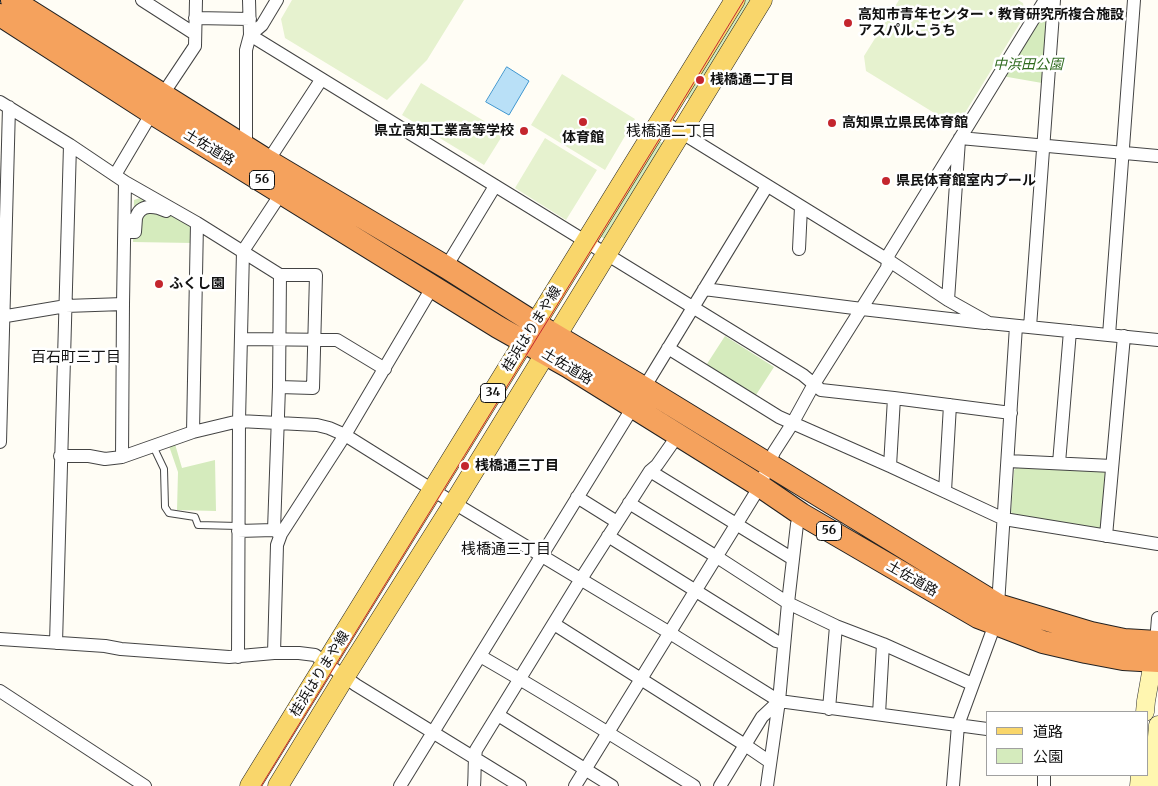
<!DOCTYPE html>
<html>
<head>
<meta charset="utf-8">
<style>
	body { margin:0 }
	#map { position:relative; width:1158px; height:786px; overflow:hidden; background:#fffdf5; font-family:Merriweather,"Noto Sans JP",serif }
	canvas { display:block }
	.legend { position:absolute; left:986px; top:711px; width:162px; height:65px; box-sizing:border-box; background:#fff; border:1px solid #a0a0a0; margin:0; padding:6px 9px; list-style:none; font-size:15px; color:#111 }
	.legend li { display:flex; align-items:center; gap:10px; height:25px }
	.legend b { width:25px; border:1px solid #a0a0a0 }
</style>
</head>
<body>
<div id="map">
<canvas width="1158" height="786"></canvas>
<ul class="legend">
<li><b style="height:6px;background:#f9d66b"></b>道路</li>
<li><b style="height:14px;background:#d5ebbd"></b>公園</li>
</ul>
</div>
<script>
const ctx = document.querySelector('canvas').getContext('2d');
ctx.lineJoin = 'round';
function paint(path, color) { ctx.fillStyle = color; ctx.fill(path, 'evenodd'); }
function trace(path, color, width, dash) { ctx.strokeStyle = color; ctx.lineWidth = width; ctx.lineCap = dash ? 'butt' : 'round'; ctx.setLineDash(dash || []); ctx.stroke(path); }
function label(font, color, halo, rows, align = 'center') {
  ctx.font = font + ' Merriweather,"Noto Sans JP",serif'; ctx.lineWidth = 5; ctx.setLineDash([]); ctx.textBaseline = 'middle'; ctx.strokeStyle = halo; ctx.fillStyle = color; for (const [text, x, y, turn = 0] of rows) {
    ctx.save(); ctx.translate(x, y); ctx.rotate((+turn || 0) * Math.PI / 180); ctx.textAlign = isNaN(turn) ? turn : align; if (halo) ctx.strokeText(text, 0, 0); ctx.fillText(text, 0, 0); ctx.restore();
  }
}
paint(new Path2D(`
	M741,0H752L690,100L683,95Z
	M1047,6L1042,83L1002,76Z
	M656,139L664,144L605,239L597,235Z
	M140,198L189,224L193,230V243L133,242L134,200Z
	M725,336L774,367L754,398L705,367Z
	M175,444L182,468L215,460L216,511L177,510L178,472L169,446Z
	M1018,467L1104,471L1107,476L1102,528L1098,531L1014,516L1011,512L1014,470Z`), '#d5ebbd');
paint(new Path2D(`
	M292,0H464L427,60L387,100L285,38L281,19Z
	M899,0H1018L1023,3L1025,15L960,121L949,122L866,71L864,56Z
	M562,74L635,119L605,170L531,125Z
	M421,83L504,133L484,165L402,115Z
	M545,138L597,170L566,220L515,188Z`), '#e6f2cf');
const water = new Path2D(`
	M507,67L529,81L509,115L486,102Z`);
paint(water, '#b9e0f7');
trace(water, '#3f96cf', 1);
const lane = new Path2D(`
	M153,446L164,469L165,507L169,513L195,517L198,525L238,526`);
const street = new Path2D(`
	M142,0L195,34
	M195,18L250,19
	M250,35L803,375L821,390L894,398L1011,413
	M250,35L262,25L277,0
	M0,102L70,145L125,182L197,223L280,275H316L313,388L279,387
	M661,120L888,260L948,300L989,323L1158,340
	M960,138L1158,156
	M246,147V50L250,35L249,0
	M268,161L321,80
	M115,175L163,94L195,46L196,0
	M131,221L136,218C140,203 156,206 166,211
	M131,232H135L136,218
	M799,249L801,207
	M446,267L495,186
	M704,289L862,309L985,323
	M948,300L959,140
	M0,317L66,306L123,304
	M1030,327L1054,0
	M1109,335L1134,0
	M241,339L337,340L385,369
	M668,348L779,417L890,466L1004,519L1158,544
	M644,388L767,186
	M193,432L197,223
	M0,442L9,107
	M60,456H89L105,459L122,457L193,432L239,421L317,425L329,428L345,435L444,497L670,633L779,701L987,729
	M122,457L123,304L125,182
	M1008,461L1112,466
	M1059,463L1070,331
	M890,466L894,398
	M650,471L793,559
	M945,491L950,405
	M577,497L617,522
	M629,503L717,557L788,603L836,626L883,644L972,684
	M274,530L279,387L280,275
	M238,531L274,530L280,534
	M608,536L776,641L784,643
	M1106,536L1124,336
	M554,624L745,745L770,762
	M0,639L105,646L121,649L229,657L274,653H299L315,655L356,685L520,786
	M1156,642L1158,618
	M56,643C60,477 66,311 70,145
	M274,653L277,545L281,534L345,435L433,286
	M480,656C552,697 623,742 694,786
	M238,657L239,421L243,251L282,192
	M0,691L145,786
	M829,709L836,626
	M879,714L883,644
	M498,715L612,786
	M400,786L633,407
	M474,786C475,774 474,762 476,750L581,579L650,471L657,465L678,435
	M575,786L752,499L760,486L774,452L792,424L814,384L887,268L889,254L1045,0
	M720,786L762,717L779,701
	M767,786L779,701L788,603L797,524L801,514
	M953,786L958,725L995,624L998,605L1016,326
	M1044,786V775`);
const secondary = new Path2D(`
	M1145,712L1146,701L1155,650
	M1139,786L1140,775
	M1153,786L1158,725`);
const primary = new Path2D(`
	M250,786L735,0
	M278,786L345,676L454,503L762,0`);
const highway = new Path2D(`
	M12,0L268,161L446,267L536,324L644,388L998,605L1091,633L1124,640L1158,642
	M0,15L152,113L498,327L569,367L760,486L801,514L978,617L1043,642L1086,652L1123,659L1158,661`);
trace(lane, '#444', 8);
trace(street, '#444', 14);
trace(secondary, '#333', 19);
trace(primary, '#222', 21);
trace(highway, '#222', 24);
trace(lane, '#fff', 6);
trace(street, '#fff', 12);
trace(secondary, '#fff6b0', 18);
trace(primary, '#f9d66b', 20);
trace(highway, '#f5a25d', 22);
trace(new Path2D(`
	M261,786L668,125L744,0`), '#c4262e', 1);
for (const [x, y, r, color] of [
	[848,23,5,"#c4262e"],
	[700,80,5,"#c4262e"],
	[583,122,5,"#c4262e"],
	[832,123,5,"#c4262e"],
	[524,131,5,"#c4262e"],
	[886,181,5,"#c4262e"],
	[159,284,5,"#c4262e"],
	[465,466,5,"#c4262e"]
]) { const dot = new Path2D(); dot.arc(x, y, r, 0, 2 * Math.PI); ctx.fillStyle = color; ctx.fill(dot); trace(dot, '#fff', 2); }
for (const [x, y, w] of [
	[262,180,25],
	[493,393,25],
	[829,531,25]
]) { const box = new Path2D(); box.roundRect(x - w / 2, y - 9.5, w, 19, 4); ctx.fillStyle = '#fff'; ctx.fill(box); trace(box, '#111', 1); }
label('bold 12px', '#111', null, [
	["56",262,180],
	["34",493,393],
	["56",829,531]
]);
label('bold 14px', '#111', '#fff', [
	["高知市青年センター・教育研究所複合施設",858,15],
	["アスパルこうち",858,31],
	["桟橋通二丁目",710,80],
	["高知県立県民体育館",842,123],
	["県立高知工業高等学校",514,131,"right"],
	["体育館",583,138,"center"],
	["県民体育館室内プール",896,181],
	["ふくし園",169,284],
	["桟橋通三丁目",475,466]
], 'left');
label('italic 14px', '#2f6b1f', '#fff', [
	["中浜田公園",1028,65]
]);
label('14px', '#111', '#fff', [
	["土佐道路",209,148,31],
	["桂浜はりまや線",532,329,-58],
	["土佐道路",567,367,31],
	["土佐道路",912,579,30],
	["桂浜はりまや線",320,674,-58]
]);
label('15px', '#111', '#fff', [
	["桟橋通二丁目",671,132],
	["百石町三丁目",76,358],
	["桟橋通三丁目",506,550]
]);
</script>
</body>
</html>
